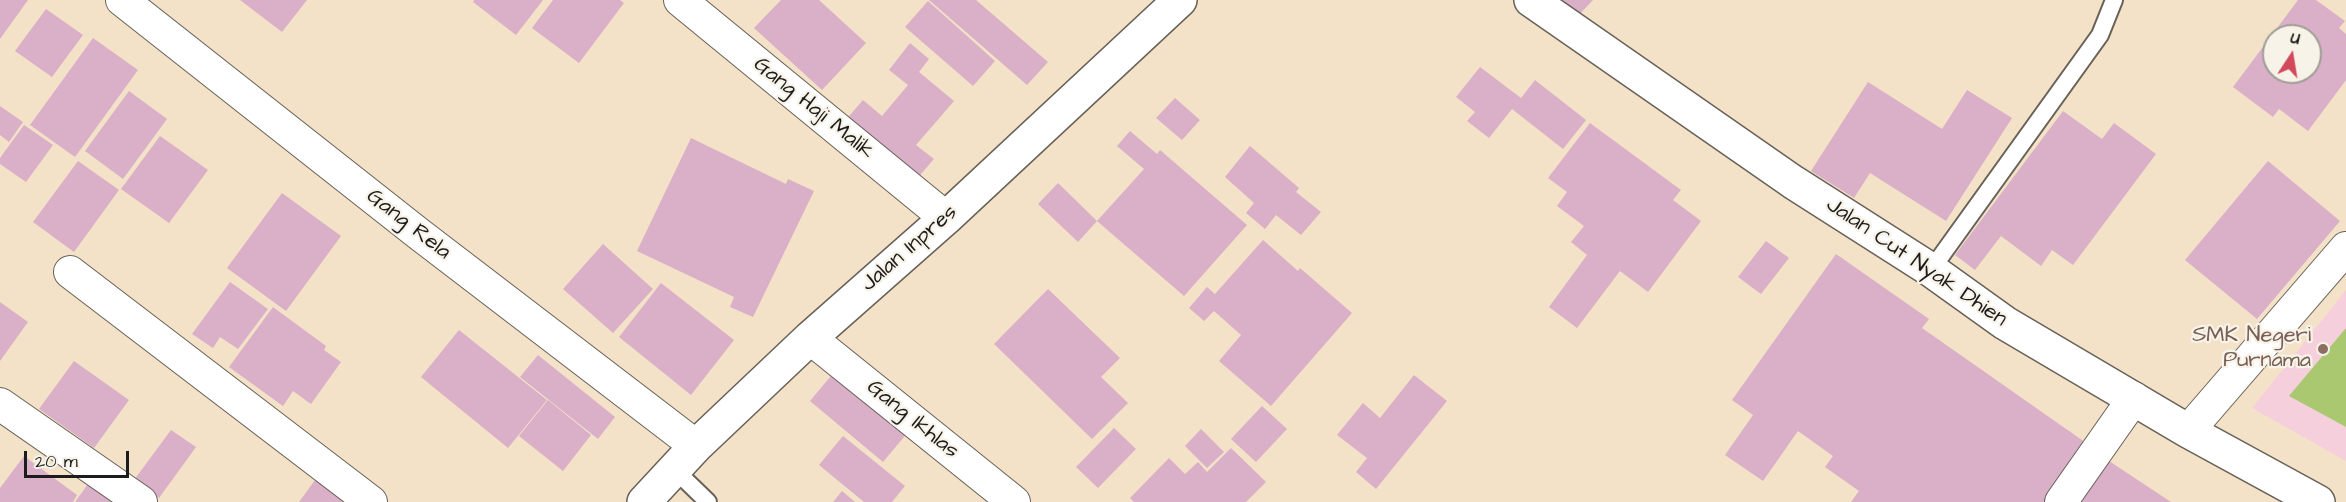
<!DOCTYPE html>
<html>
<head>
<meta charset="utf-8">
<style>
	body { margin:0 }
	#map { position:relative; width:2346px; height:502px; overflow:hidden; background:#f3e2c7; font-family:"Architects Daughter",sans-serif }
	canvas { display:block }
	.north { position:absolute; left:2262px; top:24px; width:60px; height:60px; box-sizing:border-box; background:#f7f3e8; border:2px solid #9f9d96; border-radius:50%; rotate:12deg; font-size:16px; font-weight:700; line-height:24px; text-align:center; color:#1c1c1c }
	.north::after { content:''; display:block; margin:auto; width:21px; height:27px; background:#d1495b; clip-path:polygon(50% 0,100% 100%,50% 72%,0 100%) }
	.scale { position:absolute; left:24px; top:451px; width:105px; height:27px; box-sizing:border-box; border:3px solid #1c1c1c; border-top:0; padding-left:8px; font-size:18px; line-height:21px; white-space:nowrap; color:#1c1c1c; -webkit-text-stroke:4px #f7f3e8; paint-order:stroke }
</style>
</head>
<body>
<div id="map">
<canvas width="2346" height="502"></canvas>
<div class="north">U</div>
<div class="scale">20 m</div>
</div>
<script>
const ctx = document.querySelector('canvas').getContext('2d');
ctx.lineJoin = 'round';
function paint(path, color) { ctx.fillStyle = color; ctx.fill(path, 'evenodd'); }
function trace(path, color, width, dash) { ctx.strokeStyle = color; ctx.lineWidth = width; ctx.lineCap = dash ? 'butt' : 'round'; ctx.setLineDash(dash || []); ctx.stroke(path); }
function label(font, color, halo, rows, align = 'center') {
  ctx.font = font + ' "Architects Daughter",sans-serif'; ctx.lineWidth = 4.5; ctx.setLineDash([]); ctx.textBaseline = 'middle'; ctx.strokeStyle = halo; ctx.fillStyle = color; for (const [text, x, y, turn = 0] of rows) {
    ctx.save(); ctx.translate(x, y); ctx.rotate((+turn || 0) * Math.PI / 180); ctx.textAlign = isNaN(turn) ? turn : align; if (halo) ctx.strokeText(text, 0, 0); ctx.fillText(text, 0, 0); ctx.restore();
  }
}
paint(new Path2D(`
	M2346,290V461L2252,408Z`), '#f5cfdb');
paint(new Path2D(`
	M2346,328V427L2289,396Z`), '#aac86f');
paint(new Path2D(`
	M0,0H28L0,39Z
	M240,0H307L282,32Z
	M474,0H543L516,35L473,2Z
	M553,0H620L624,3L579,63L532,28Z
	M781,0H819L866,43L822,90L754,28Z
	M929,0H976L1048,62L1027,85Z
	M1564,0H1593L1577,17L1562,2Z
	M2298,0H2316L2345,21L2339,28L2346,34V80L2308,131L2279,109L2273,117L2233,87ZM2274,36H2310V72H2274Z
	M928,1L995,61L973,86L905,27Z
	M46,9L83,35L52,77L15,51Z
	M93,38L138,70L75,157L30,125Z
	M910,43L929,59L919,72L954,101L916,145L934,159L915,181L844,122L863,100L882,116L908,85L889,70Z
	M1480,67L1521,98L1535,80L1586,120L1563,149L1512,109L1489,138L1467,121L1475,112L1456,97Z
	M1868,82L1942,129L1967,90L2012,118L1946,221L1870,173L1854,198L1811,171Z
	M129,91L167,119L123,179L85,151Z
	M1175,98L1200,120L1182,140L1156,118Z
	M0,106L23,122L9,142L0,135Z
	M2063,111L2102,139L2114,123L2156,154L2073,265L2052,250L2041,266L2001,236L1975,270L1955,255Z
	M1590,123L1681,190L1673,200L1701,221L1648,292L1620,271L1577,328L1549,307L1587,255L1571,242L1584,226L1557,206L1567,192L1548,178Z
	M24,125L53,145L26,182L0,164V158Z
	M1130,131L1157,154L1160,150L1247,225L1184,296L1097,221L1144,169L1117,146Z
	M160,136L208,170L169,223L121,189Z
	M691,138L786,184L788,179L814,191L753,317L730,307L734,297L637,251Z
	M1250,146L1299,188L1296,192L1321,212L1301,235L1276,215L1265,229L1246,213L1254,203L1225,177Z
	M78,161L119,190L74,252L33,222Z
	M2268,161L2340,221L2257,319L2185,260Z
	M1058,183L1097,221L1078,242L1038,204Z
	M282,193L341,236L286,311L227,268Z
	M1263,240L1298,271L1300,268L1352,313L1271,406L1219,361L1241,335L1214,311L1204,321L1189,308L1207,287L1215,294Z
	M1766,241L1789,258L1761,294L1738,277Z
	M603,244L653,289L613,333L563,289Z
	M1836,254L1929,319L1922,328L2089,445L2049,502H1851L1859,491L1825,467L1833,456L1798,431L1763,481L1725,455L1753,415L1732,400Z
	M230,282L268,309L238,349L220,337L213,348L192,334Z
	M661,283L734,340L691,395L619,337Z
	M1048,289L1120,358L1101,377L1128,403L1092,439L994,344Z
	M0,302L28,322L0,361Z
	M273,307L326,346L324,350L341,362L311,404L293,391L283,406L229,367Z
	M459,330L547,400L508,448L421,377Z
	M538,355L615,417L598,439L520,377Z
	M74,361L129,400L94,448L39,409Z
	M840,365L914,425L883,462L810,401Z
	M1414,375L1447,401L1376,489L1356,472L1367,458L1337,435L1363,403L1380,418Z
	M548,400L591,435L563,471L519,436Z
	M1262,406L1287,429L1256,462L1231,439Z
	M1114,428L1136,449L1098,488L1076,467Z
	M1201,429L1224,452L1207,468L1185,446Z
	M171,430L196,447L159,498L134,480Z
	M843,436L905,486L892,502H864L819,465Z
	M1231,448L1266,482L1246,502H1134L1130,498L1169,458L1185,474L1198,462L1207,472Z
	M24,456L77,495L73,502H0V488Z
	M2103,457L2171,502H2073Z
	M318,476L354,502H299Z
	M88,484L112,502H75Z
	M842,491L855,502H833Z`), '#daafc8');
const lane = new Path2D(`
	M1931,270L2100,35L2114,0
	M674,469L708,502`);
const street = new Path2D(`
	M122,0L419,234L696,446
	M680,0L946,218
	M70,272L371,502
	M810,338L1014,502
	M0,404L141,502
	M2188,431L2346,248
	M2061,502L2134,398`);
const secondary = new Path2D(`
	M644,502L696,446L810,338L946,218L1180,0`);
const primary = new Path2D(`
	M1531,0L1793,182L1931,270L2005,323L2188,431L2318,502`);
trace(lane, '#676158', 20);
trace(street, '#676158', 34);
trace(secondary, '#676158', 36);
trace(primary, '#676158', 36);
trace(lane, '#fff', 16);
trace(street, '#fff', 32);
trace(secondary, '#fff', 33);
trace(primary, '#fff', 33);
for (const [x, y, r, color] of [
	[2323,349,6,"#8d6e63"]
]) { const dot = new Path2D(); dot.arc(x, y, r, 0, 2 * Math.PI); ctx.fillStyle = color; ctx.fill(dot); trace(dot, '#f7f3e8', 2); }
label('22px', '#1c1c1c', '#f7f3e8', [
	["Gang Haji Malik",813,109,39],
	["Gang Rela",408,225,38],
	["Jalan Inpres",910,249,-41],
	["Jalan Cut Nyak Dhien",1916,263,34],
	["Gang Ikhlas",912,420,39]
]);
label('22px', '#785e54', '#f7f3e8', [
	["SMK Negeri",2311,336],
	["Purnama",2311,361]
], 'right');
</script>
</body>
</html>
